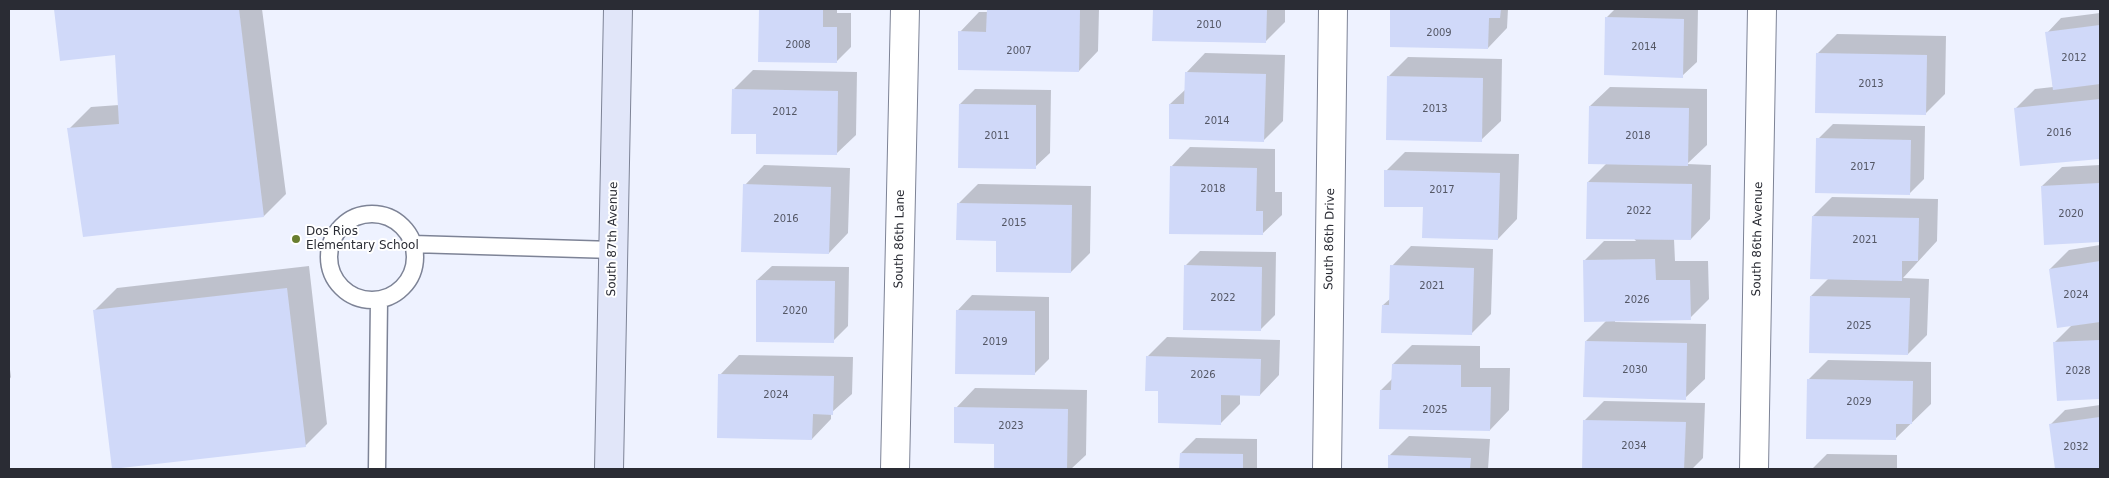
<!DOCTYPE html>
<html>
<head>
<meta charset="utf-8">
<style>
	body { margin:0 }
	#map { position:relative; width:2109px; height:478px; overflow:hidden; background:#eef2ff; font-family:"DejaVu Sans",sans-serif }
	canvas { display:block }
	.frame { position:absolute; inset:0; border:10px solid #2a2c34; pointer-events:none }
</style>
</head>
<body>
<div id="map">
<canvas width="2109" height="478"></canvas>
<div class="frame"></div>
</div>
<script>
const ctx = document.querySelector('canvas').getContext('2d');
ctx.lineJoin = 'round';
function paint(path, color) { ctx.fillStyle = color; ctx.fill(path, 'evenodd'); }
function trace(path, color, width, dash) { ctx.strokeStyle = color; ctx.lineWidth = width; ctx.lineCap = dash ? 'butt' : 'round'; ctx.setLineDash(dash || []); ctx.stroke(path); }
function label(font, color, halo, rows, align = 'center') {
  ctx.font = font + ' "DejaVu Sans",sans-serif'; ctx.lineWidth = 4; ctx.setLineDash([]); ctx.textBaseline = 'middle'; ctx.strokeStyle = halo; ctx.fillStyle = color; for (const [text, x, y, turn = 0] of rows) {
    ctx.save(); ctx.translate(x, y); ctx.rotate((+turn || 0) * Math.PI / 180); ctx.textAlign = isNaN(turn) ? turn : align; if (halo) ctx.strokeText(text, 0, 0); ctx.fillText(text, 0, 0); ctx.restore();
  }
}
paint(new Path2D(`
	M55,9H262L286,194L264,216L69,129L91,107L119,105L116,53L61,60Z
	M760,9H837V13H851V47L836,62L759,61Z
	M988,9H1099L1098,51L1079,71L960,32L979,12H988Z
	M1154,9H1285V22L1265,42L1153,40Z
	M1392,9H1508L1507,28L1488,48L1391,46Z
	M1615,9H1698L1697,62L1682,76L1606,18Z
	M2100,13V157L2021,165L2016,108L2035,89L2053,87L2047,33L2061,18Z
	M1837,34L1946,36L1945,94L1926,113L1817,54Z
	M1205,53L1285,55L1283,121L1264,140L1170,104L1186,89V73Z
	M1408,57L1502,59L1501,121L1481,140L1388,77Z
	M753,70L857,72L856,135L836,154L757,133L734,89Z
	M1610,87L1707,89V145L1687,164L1711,165L1710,219L1691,239H1674L1675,261H1708L1709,299L1690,318L1615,320V322L1706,324L1705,379L1685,398L1586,341L1607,320L1584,261L1604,241H1636L1588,182L1607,163L1590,106Z
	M975,89L1051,90L1050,153L1035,167L960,104Z
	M1833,124L1925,126L1924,179L1909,194L1818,139Z
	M1190,147L1275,149V192H1282V215L1262,234L1171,167Z
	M1405,152L1519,154L1517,219L1498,239L1424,206L1386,171Z
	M764,165L850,168L848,233L829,253L745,185Z
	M2100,165V241L2046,244L2042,186L2062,167Z
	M978,184L1091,186L1090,253L1071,272L998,240L958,204Z
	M1832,197L1938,199L1937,241L1903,278L1929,279L1927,335L1908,354L1811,296L1829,278L1813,216Z
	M2100,245V398L2058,400L2055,342L2072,325L2050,269L2069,250Z
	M1411,246L1493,249L1491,314L1471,334L1383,305L1391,298L1392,266Z
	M1200,251L1276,252L1275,315L1260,330L1185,266Z
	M309,266L327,424L305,446L95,310L117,288Z
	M772,266L849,267L848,326L833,341L757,280Z
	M972,295L1049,297V359L1034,374L958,310Z
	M1167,337L1280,340L1279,375L1260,395L1240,394V404L1220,424L1159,390L1147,357Z
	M1412,345L1480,346V368H1510L1509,410L1490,430L1381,390L1393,378V364Z
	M739,355L853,357L852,394L831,413V419L812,439L720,375Z
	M1828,360L1931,362V404L1895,439L1808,380Z
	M9,362L11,377L9,380Z
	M975,388L1087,390L1086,455L1071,469H995V443L956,408Z
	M1604,401L1705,403L1703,458L1692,469H1583L1584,421Z
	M2100,405V469H2057L2050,425L2065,410Z
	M1409,436L1490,439L1488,469H1389L1390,455Z
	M1196,438L1257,439V469H1181V453Z
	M1827,454L1897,455V469H1812Z`), '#0003');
paint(new Path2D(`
	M54,9H239L264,217L83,237L67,128L119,124L115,55L60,61Z
	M759,9H823V27H837V63L758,62Z
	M987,9H1080L1079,72L958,70V31L986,32Z
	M1153,9H1267L1266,43L1152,41Z
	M1390,9H1501L1500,18H1489L1488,49L1390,47Z
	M1605,17L1684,19L1683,78L1604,75Z
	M2100,25V84L2053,90L2045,32Z
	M1816,53L1927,55L1926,115L1815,113Z
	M1185,72L1266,74L1264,142L1169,139V104H1184Z
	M1387,76L1483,78L1482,142L1386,140Z
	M732,89L838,91L837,155L756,154V134H731Z
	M2100,99V159L2020,166L2014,108Z
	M959,104L1036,105V169L958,168Z
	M1589,106L1689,108L1688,166L1588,164Z
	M1816,138L1911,140L1910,195L1815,193Z
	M1170,166L1257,168L1256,211H1263V235L1169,234Z
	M1384,170L1500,173L1498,240L1422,238L1423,207H1384Z
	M1587,182L1692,184L1691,240L1586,239Z
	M2100,183V242L2044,245L2041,186Z
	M743,184L831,187L829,254L741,252Z
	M957,203L1072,205L1071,273L996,272V241L956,240Z
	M1812,216L1919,218L1918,261H1902V281L1810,279Z
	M1655,259L1656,280H1690L1691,320L1584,322L1583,260Z
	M2100,261V322L2057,328L2049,269Z
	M1184,265L1262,267L1261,331L1183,330Z
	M1390,265L1474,268L1472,335L1381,333L1382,305H1389Z
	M756,280L835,281L834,343L756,342Z
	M287,288L306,447L112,469L93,310Z
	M1810,296L1910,298L1908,355L1809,353Z
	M956,310L1035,311V375L955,374Z
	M2100,340V399L2057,401L2053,342Z
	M1585,341L1687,343L1686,400L1583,397Z
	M1146,356L1261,359L1260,396L1221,395V425L1158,423V391H1145Z
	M1392,364L1461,365V387H1491L1490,431L1379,429L1380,390H1391Z
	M718,374L834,376L833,415L813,414L812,440L717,438Z
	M1807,379L1913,381L1912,424H1896V440L1806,439Z
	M954,407L1068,409L1067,469H994V444L954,443Z
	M2100,417V469H2055L2049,424Z
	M1583,420L1686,422L1684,469H1582Z
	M1180,453L1243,454V469H1179Z
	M1388,455L1471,458L1470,469H1388Z`), '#d0d9f9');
const lane = new Path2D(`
	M329 257a43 43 0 1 1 86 0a43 43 0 1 1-86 0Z
	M413,244L613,250
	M377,469L379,300`);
const street = new Path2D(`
	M895,469L905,9
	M1327,469L1333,9
	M1754,469L1762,9`);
const secondary = new Path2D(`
	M609,469L618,9`);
trace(lane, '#7d8396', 19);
trace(street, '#7d8396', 30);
trace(secondary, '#7d8396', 30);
trace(lane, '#fff', 16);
trace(street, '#fff', 28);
trace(secondary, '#e1e6f9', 28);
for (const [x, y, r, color] of [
	[296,239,5,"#697e2f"]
]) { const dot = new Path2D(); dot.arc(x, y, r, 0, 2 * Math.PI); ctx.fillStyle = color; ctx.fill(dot); trace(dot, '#fff', 2); }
label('10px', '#545765', null, [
	["2010",1209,25],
	["2009",1439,33],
	["2008",798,45],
	["2014",1644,47],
	["2007",1019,51],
	["2012",2074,58],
	["2013",1871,84],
	["2013",1435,109],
	["2012",785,112],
	["2014",1217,121],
	["2016",2059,133],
	["2011",997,136],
	["2018",1638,136],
	["2017",1863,167],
	["2018",1213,189],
	["2017",1442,190],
	["2022",1639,211],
	["2020",2071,214],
	["2016",786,219],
	["2015",1014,223],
	["2021",1865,240],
	["2021",1432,286],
	["2024",2076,295],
	["2022",1223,298],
	["2026",1637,300],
	["2020",795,311],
	["2025",1859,326],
	["2019",995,342],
	["2030",1635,370],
	["2028",2078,371],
	["2026",1203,375],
	["2024",776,395],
	["2029",1859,402],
	["2025",1435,410],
	["2023",1011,426],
	["2034",1634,446],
	["2032",2076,447]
]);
label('12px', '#2a2c34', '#fff', [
	["Dos Rios",306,232],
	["Elementary School",306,246]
], 'left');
label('12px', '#2a2c34', '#fff', [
	["South 87th Avenue",613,239,-89],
	["South 86th Lane",900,239,-89],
	["South 86th Drive",1330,239,-89],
	["South 86th Avenue",1758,239,-89]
]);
</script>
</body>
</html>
